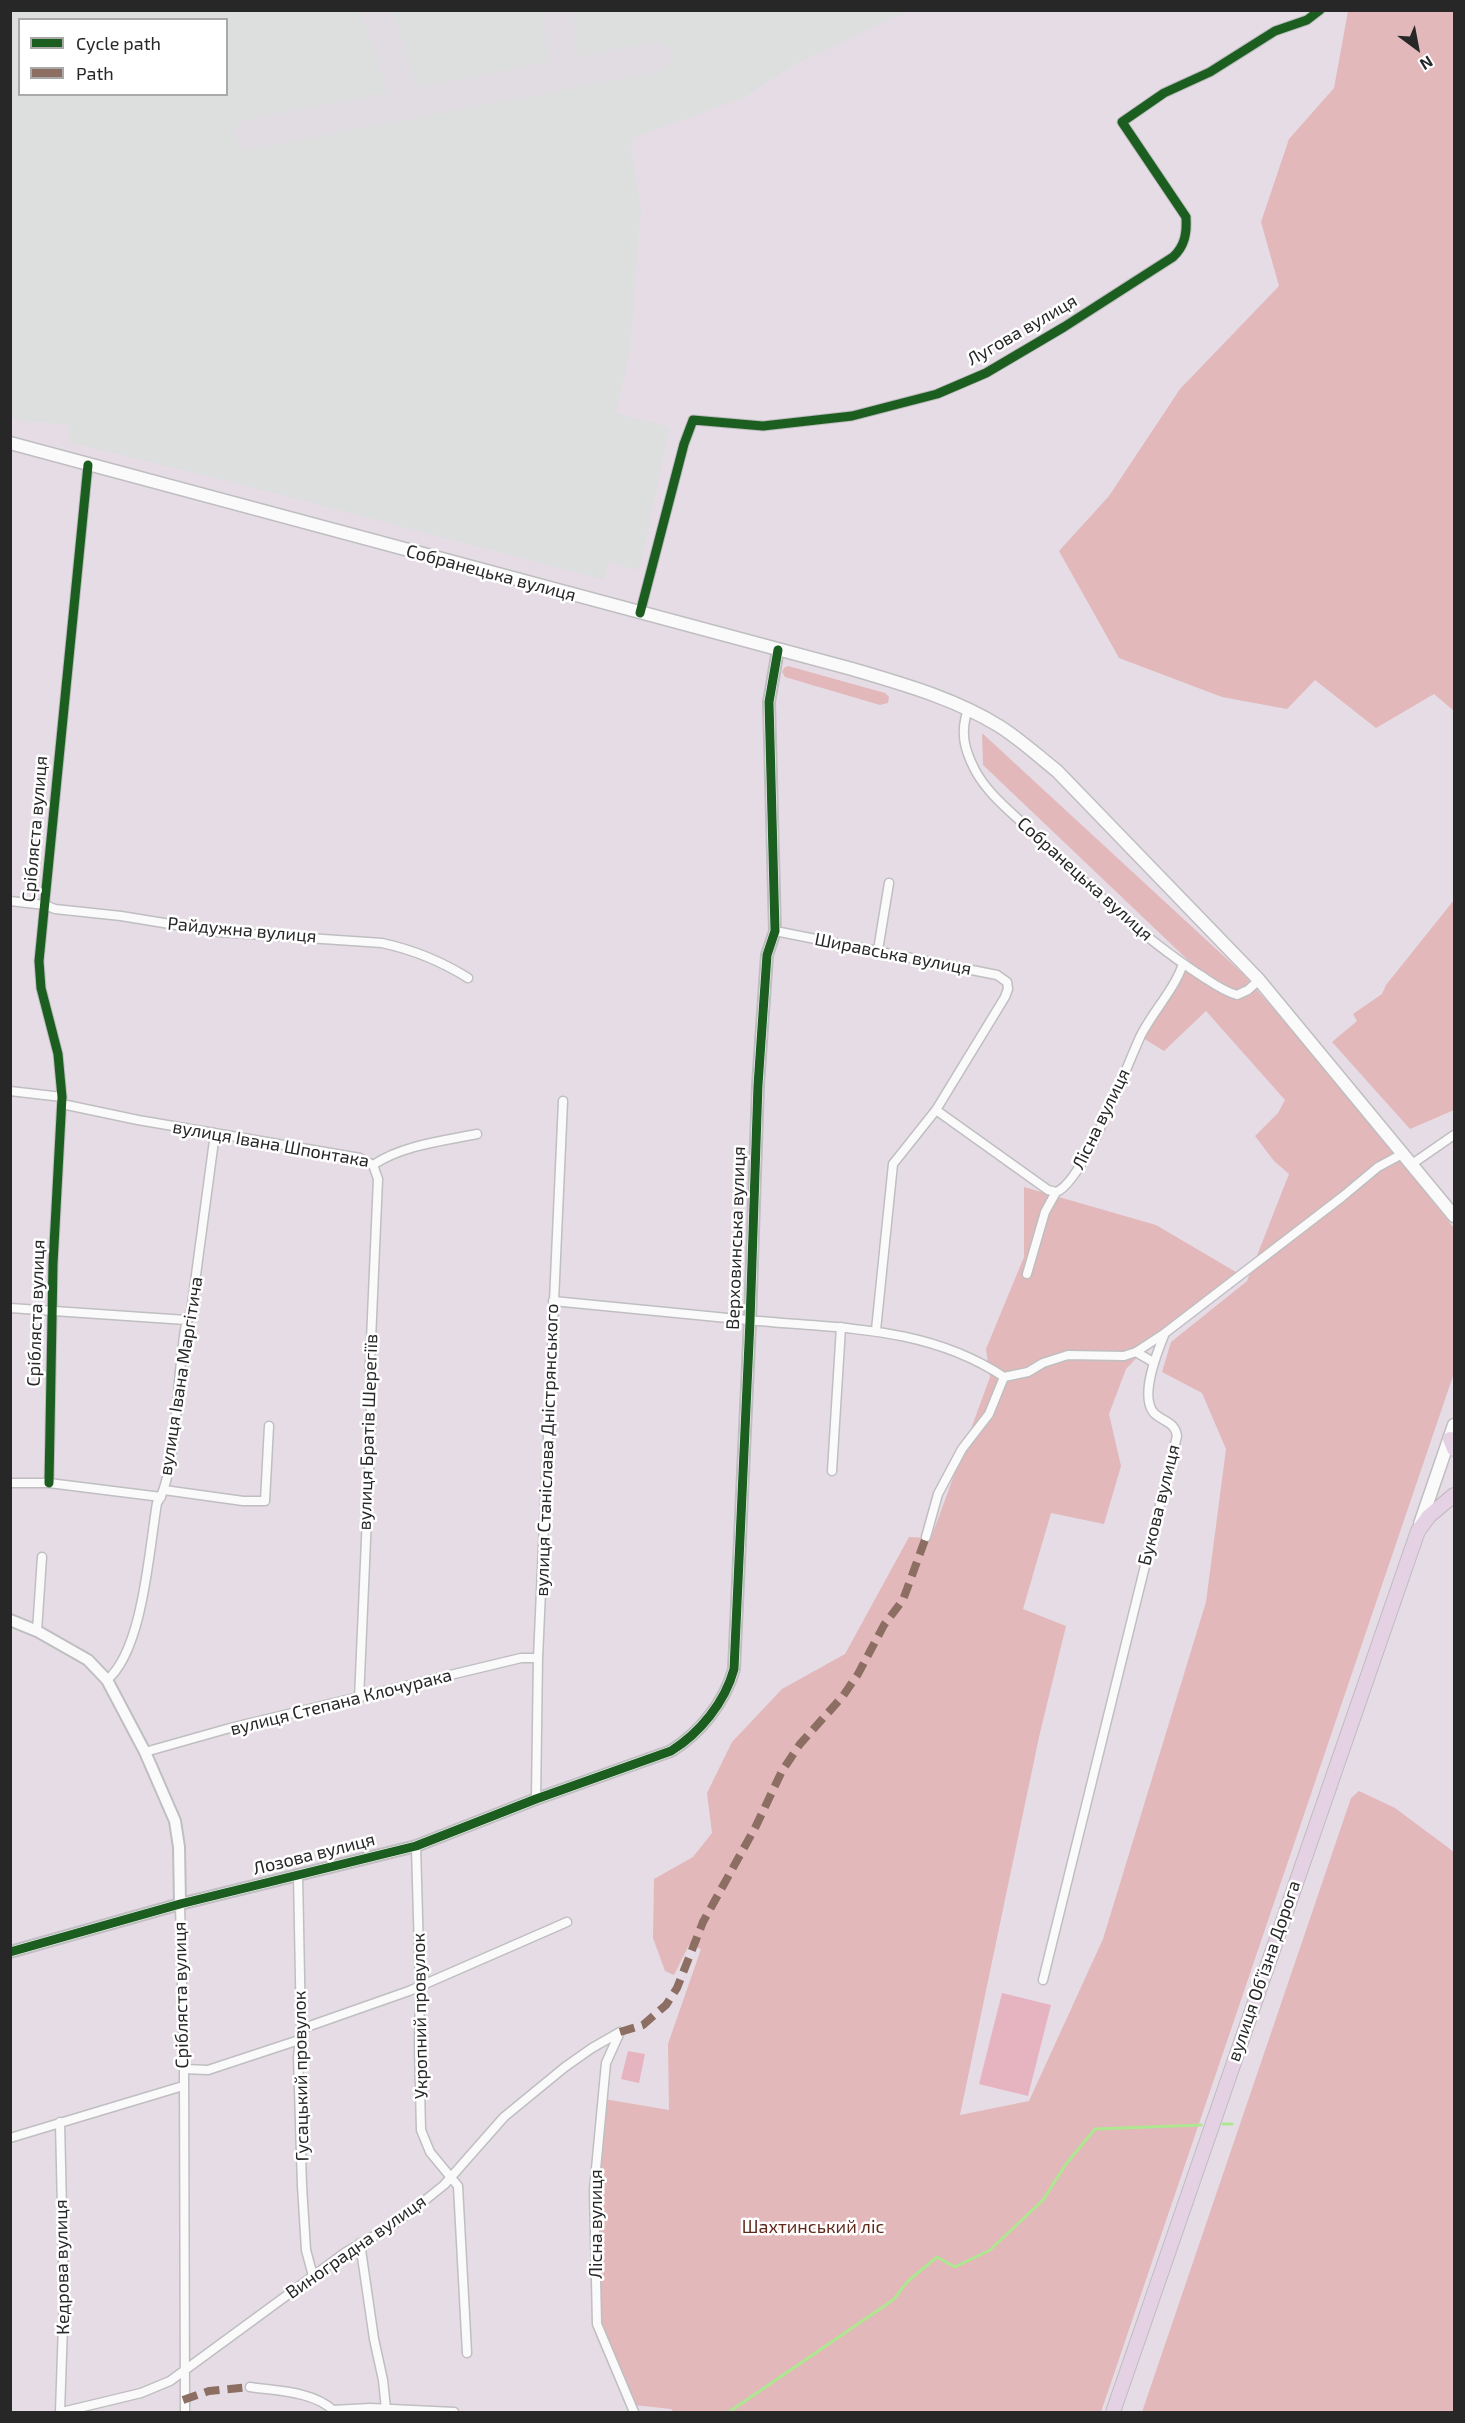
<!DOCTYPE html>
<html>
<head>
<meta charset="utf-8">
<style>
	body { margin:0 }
	#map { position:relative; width:1465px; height:2423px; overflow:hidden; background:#e6dce6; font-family:"Exo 2",sans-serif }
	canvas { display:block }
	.frame { position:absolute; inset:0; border:12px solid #272727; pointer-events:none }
	.legend { position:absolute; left:18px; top:18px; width:210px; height:78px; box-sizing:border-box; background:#fff; border:2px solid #a9a9a9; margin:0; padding:8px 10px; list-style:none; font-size:18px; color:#272727 }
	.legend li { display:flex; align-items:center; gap:12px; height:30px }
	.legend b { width:30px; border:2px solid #a9a9a9 }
	.north { position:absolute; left:1387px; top:18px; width:60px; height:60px; -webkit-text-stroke:4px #fff; paint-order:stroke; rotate:148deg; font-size:16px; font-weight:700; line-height:24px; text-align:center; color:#272727 }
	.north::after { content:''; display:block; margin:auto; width:21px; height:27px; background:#272727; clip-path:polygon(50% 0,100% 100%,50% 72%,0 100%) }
</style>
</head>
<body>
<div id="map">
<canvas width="1465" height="2423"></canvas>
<div class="frame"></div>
<ul class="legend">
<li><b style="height:8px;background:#1b5e20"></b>Cycle path</li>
<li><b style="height:8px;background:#8d6e63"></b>Path</li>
</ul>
<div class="north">N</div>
</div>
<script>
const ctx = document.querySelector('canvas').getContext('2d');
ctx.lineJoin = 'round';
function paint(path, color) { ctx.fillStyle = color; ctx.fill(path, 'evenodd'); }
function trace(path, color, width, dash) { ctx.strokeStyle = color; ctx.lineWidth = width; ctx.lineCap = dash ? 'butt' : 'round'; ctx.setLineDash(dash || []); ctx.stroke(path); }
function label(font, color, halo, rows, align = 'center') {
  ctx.font = font + ' "Exo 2",sans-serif'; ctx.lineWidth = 5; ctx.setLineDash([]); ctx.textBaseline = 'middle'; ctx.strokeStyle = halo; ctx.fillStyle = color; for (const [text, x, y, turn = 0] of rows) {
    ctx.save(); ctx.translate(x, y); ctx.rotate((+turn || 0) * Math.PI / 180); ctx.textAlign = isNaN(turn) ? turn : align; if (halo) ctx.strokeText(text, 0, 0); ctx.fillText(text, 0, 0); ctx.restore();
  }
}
paint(new Path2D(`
	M10,11L11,10L907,11L796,64L743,98L633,138L631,148L641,208L630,351L616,413L670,427L639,570L609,562L604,578L601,579L224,480L75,444L68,441L69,426L46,422L29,423L11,418ZM20,20H226V94H20Z`), '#dcdfde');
paint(new Path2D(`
	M1348,11H1454V711L1434,694L1376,728L1315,680L1287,709L1222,697L1119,658L1059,551L1109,496L1180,389L1279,286L1261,222L1289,139L1334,88Z
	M788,666L885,693L889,697L888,703L880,705L785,677L782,672L784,668Z
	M982,733L1241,972L1329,1072L1454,1228V1373L1101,2412H674L671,2409L634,2405L604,2345L594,2287V2177L604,2099L669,2110L668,2044L701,1949L689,1945L674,1975L665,1971L653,1938L654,1879L693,1857L712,1833L707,1793L732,1742L782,1689L845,1654L909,1537L931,1538L990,1377L986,1349L1024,1257V1187L1156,1225L1241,1275L1165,1328L1126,1369L1109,1414L1121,1466L1104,1524L1051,1513L1023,1609L1066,1626L1039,1737L960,2115L1029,2101L1103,1939L1206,1602L1226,1449L1202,1393L1162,1372L1171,1342L1247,1281L1289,1174L1274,1161L1255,1136L1278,1113L1285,1100L1206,1011L1164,1051L1143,1038L1190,962L983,765Z
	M1454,900V1110L1410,1129L1332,1042L1357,1021L1353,1014L1382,994L1386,985Z
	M1359,1791L1395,1808L1454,1852V2412H1142L1351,1798Z`), '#e2b8ba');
paint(new Path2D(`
	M1002,1993L1051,2005L1028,2096L979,2084Z
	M628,2051L645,2054L639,2083L621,2079Z`), '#e6b3c0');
trace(new Path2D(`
	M1223,2124H1232
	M729,2412L893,2300L908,2281L937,2257L955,2267L990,2250L1043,2200L1066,2164L1095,2129L1201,2125`), '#afe691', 3);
trace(new Path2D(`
	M376,10L407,104
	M558,10L564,74
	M250,134L656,57`), '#e1dce2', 30);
const minor = new Path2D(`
	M640,613L684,444L693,420L763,426L852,416L937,394L986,373L1064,327L1173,257C1185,246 1187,233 1186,217L1122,122L1164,93L1210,72L1275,31L1307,20L1320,10
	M968,709C960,732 964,749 975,770C988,795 1014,814 1034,834C1085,883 1138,934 1197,973C1210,981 1222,991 1237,995L1248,990L1259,980
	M10,901L45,905L55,909L121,916L219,932L382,943C414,950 441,961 468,978
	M775,931L997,975L1007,982L1008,989L1005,997L936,1110L893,1164L876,1330
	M878,950L889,883
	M10,1091L62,1097
	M62,1104L138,1120L360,1158L373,1165C403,1145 443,1141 477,1134
	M936,1110L1048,1190L1056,1192
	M1412,1164L1454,1135
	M1027,1274L1045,1212L1056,1192C1083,1183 1127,1065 1141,1035C1154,1010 1174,990 1183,964
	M553,1301C618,1307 683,1314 748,1320C838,1329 926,1325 1004,1377L1028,1372L1043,1363L1068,1355L1124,1356L1136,1352L1165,1333
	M10,1308L186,1320
	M1136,1352L1153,1362
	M832,1471L841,1327
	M10,1483H49L161,1497
	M49,1483L53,1264L62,1097L58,1054L41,988L39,961L88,465
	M164,1490L243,1501H265L269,1426
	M926,1537L938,1494L962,1449L989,1414L1004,1377
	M37,1631L42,1557
	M107,1680C143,1650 149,1550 157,1503C175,1478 177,1388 182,1353C184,1339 184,1324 191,1312L215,1133
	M359,1699L371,1426L370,1363L378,1179L373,1165
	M145,1752L230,1728L521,1658H538
	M536,1799L538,1658L563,1101
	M416,1846L420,1987L419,2046L421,2130L430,2152L458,2186L467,2353
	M298,1875L301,2029L298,2057L302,2186L306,2250L313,2276
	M180,1904L184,2069L185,2412
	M1043,1980L1177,1436C1175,1422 1164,1422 1155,1414C1138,1398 1158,1350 1165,1333L1342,1197L1378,1167L1404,1153
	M301,2029L409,1991L567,1922
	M620,2032L606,2063L594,2190L597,2324L634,2412
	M184,2069L208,2070L299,2040
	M10,2138L183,2086
	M360,2243L374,2339L383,2380L386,2409
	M250,2387C277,2391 312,2391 333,2410L370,2408L454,2412
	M60,2412L64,2296L60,2122
	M62,2412L141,2393L170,2381L346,2252L390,2227L409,2213L444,2185L504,2117L565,2067L592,2048L620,2032`);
const tertiary = new Path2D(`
	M10,1620L37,1631L88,1660L107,1680L145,1752L175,1821L179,1847L180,1904
	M10,1952L180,1904L416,1846L536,1799L671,1751C700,1733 725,1702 734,1669L750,1321L758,1085L767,955L775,931L769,702L778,650`);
const secondary = new Path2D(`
	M10,443L852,669C902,684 954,698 999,726C1020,739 1038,756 1057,771L1259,980L1454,1216
	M1420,1524L1454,1425`);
const trunk = new Path2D(`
	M1450,1439L1454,1449
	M1113,2412L1418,1531L1429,1516L1454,1495`);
trace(minor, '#bfbec0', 11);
trace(tertiary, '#bfbec0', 14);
trace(secondary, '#bfbec0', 15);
trace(trunk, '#bfbbbf', 16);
trace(minor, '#fbfafb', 8);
trace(tertiary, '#fbfafb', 10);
trace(secondary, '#fbfafb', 12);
trace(trunk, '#e4d2e4', 14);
trace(new Path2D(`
	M620,2032L643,2025L666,2005L677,1988L703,1922L756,1826L782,1771L800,1744L843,1696L858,1674L884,1625L903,1600L926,1537
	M183,2400L209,2391L250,2387`), '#8d6e63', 8, [15, 8]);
trace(new Path2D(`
	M640,613L684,444L693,420L763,426L852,416L937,394L986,373L1064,327L1173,257C1185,246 1187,233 1186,217L1122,122L1164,93L1210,72L1275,31L1307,20L1320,10
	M49,1483L53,1264L62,1097L58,1054L41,988L39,961L88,465
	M10,1952L180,1904L416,1846L536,1799L671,1751C700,1733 725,1702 734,1669L750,1321L758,1085L767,955L775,931L769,702L778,650`), '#1b5e20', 9);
label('18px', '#272727', '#fff', [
	["Лугова вулиця",1022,330,-30],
	["Собранецька вулиця",491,573,15],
	["Срібляста вулиця",35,829,-85],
	["Собранецька вулиця",1085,879,42],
	["Райдужна вулиця",242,930,5],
	["Ширавська вулиця",893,954,11],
	["Лісна вулиця",1101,1119,-64],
	["вулиця Івана Шпонтака",271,1144,10],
	["Верховинська вулиця",736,1238,-88],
	["Срібляста вулиця",36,1313,-88],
	["вулиця Івана Маргітича",181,1376,-81],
	["вулиця Братів Шерегіїв",368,1432,-88],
	["вулиця Станіслава Дністрянського",547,1450,-88],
	["Букова вулиця",1159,1505,-76],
	["вулиця Степана Клочурака",341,1702,-14],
	["Лозова вулиця",314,1854,-14],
	["вулиця Обʼїзна Дорога",1264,1971,-71],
	["Срібляста вулиця",181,1995,-91],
	["Укропний провулок",420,2016,-91],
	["Гусацький провулок",301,2076,-91],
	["Лісна вулиця",596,2224,-90],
	["Виноградна вулиця",356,2247,-35],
	["Кедрова вулиця",62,2267,-91]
]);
label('18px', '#60281b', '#fff', [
	["Шахтинський ліс",813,2227]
]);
</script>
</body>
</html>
